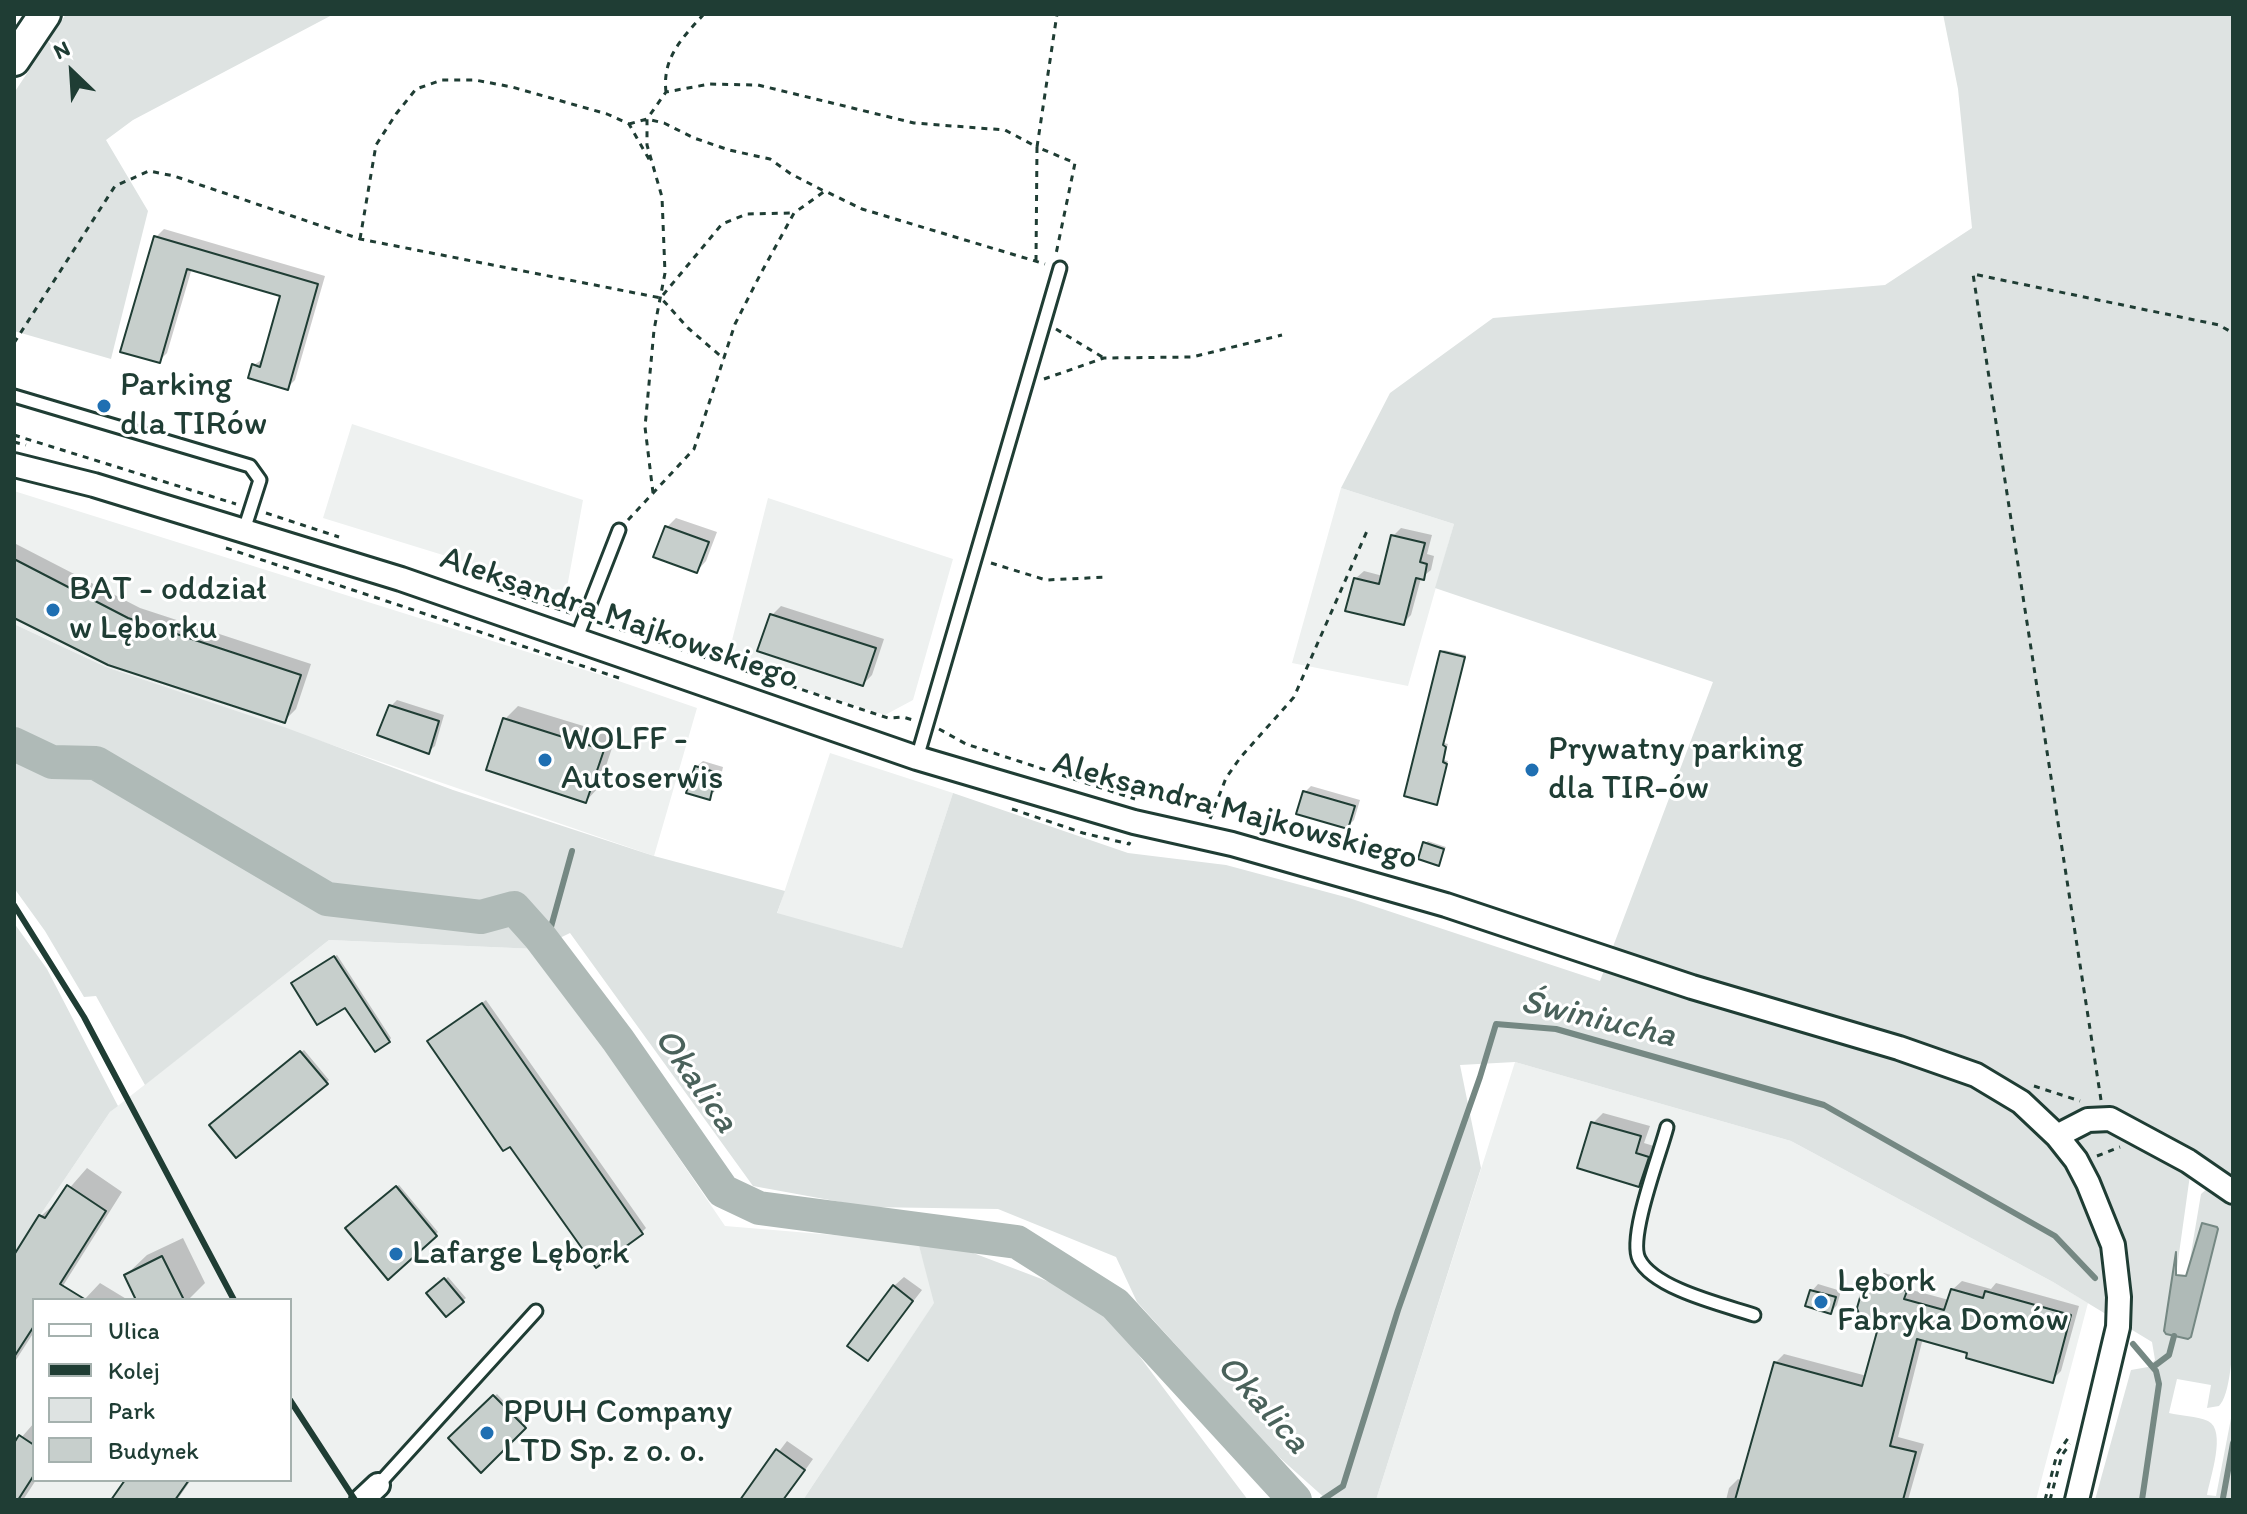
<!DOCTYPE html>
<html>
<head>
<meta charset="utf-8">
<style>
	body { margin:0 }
	#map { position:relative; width:2247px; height:1514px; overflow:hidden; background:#fff; font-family:Itim,sans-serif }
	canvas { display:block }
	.frame { position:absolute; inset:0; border:16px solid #1f3d34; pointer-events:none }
	.legend { position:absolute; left:32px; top:1298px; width:260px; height:184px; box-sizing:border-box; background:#fff; border:2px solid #a5b1ae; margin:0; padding:10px 14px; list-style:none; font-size:24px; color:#1f3d34 }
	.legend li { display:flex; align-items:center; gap:16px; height:40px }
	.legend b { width:40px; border:2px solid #a5b1ae }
	.north { position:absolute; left:32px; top:32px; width:80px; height:80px; -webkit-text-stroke:6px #fff; paint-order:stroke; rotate:335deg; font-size:22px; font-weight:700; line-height:32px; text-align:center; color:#1f3d34 }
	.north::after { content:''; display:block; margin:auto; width:28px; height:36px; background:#1f3d34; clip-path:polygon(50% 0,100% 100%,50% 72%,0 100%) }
</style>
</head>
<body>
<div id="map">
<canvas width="2247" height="1514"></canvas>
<div class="frame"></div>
<ul class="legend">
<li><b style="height:10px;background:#fff"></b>Ulica</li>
<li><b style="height:10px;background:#1f3d34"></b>Kolej</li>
<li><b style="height:22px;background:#dee3e2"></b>Park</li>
<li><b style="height:22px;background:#c7cfcc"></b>Budynek</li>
</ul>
<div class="north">N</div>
</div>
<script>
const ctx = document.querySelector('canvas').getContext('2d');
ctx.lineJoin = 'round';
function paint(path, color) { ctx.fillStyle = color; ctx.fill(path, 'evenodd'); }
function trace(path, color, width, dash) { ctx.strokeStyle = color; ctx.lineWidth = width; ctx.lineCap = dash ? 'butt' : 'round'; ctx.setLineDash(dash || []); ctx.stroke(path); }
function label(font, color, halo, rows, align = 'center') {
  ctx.font = font + ' Itim,sans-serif'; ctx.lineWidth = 6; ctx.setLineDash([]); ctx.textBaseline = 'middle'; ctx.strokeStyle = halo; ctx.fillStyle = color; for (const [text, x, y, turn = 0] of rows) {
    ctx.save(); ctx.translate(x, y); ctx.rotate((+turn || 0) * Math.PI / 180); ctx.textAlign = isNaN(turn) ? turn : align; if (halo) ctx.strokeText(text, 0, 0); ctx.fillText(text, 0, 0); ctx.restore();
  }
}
paint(new Path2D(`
	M352,424L583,500L566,593L323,518Z
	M1341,488L1454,524L1408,686L1292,663Z
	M14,491L604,676L697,708L654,856L106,667L14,624Z
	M768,498L953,559L913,700L885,715L726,664Z
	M830,753L953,793L902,948L777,914Z
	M329,940L537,949L725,1226L918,1242L935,1302L803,1500H14V1254L110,1112ZM34,1300H290V1480H34Z
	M1515,1062L1791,1141L2053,1282L2088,1303L2036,1500H1376Z`), '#eef1f0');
paint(new Path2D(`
	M66,14H334L133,120L106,140L148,211L111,359L14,331V93Z
	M1943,14H2233V1186L2190,1175L2176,1275L2175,1262L2164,1331L2166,1334L2188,1339L2191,1337L2218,1229L2217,1227L2202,1223L2187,1277L2201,1194L2209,1187L2233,1199C2233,1234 2241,1387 2219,1406L2207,1408L2211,1385L2177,1379L2169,1413C2181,1416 2196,1416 2208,1421C2227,1430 2210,1478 2207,1495L2216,1496L2233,1408V1500H2095L2131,1370L2148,1367L2155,1360L2152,1342L2053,1282L1791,1141L1515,1062L1460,1065L1481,1168L1376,1500H1327L1270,1449L1137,1302L1116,1257L998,1209L868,1207L753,1186L570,933L537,949L329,940L145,1085L96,996L84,997L45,931L14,888V624L106,667L284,727L453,790L654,856L785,891L777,913L902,948L953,793L1128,853L1226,865L1349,898L1600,981L1713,682L1435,588L1454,524L1341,488L1390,393L1493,318L1885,285L1972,228L1958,89Z
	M14,923L47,969L118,1106L110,1112L14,1254Z
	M918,1242L960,1248L1097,1300L1248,1500H803L934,1303Z`), '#dee3e2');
const water = new Path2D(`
	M2202,1223L2217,1227L2218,1229L2191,1337L2188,1339L2166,1334L2164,1331L2176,1252V1275L2186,1276Z`);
paint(water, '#afbab7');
trace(water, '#758883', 2);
paint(new Path2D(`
	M164,229L325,276L295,380L287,388L254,365L264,358L283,295L192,268L167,353L159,361L156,237Z
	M676,518L717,532L706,561L697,571L667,527Z
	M1401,528L1432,535L1427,554L1434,556L1431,570L1421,578L1411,615L1403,623L1355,579L1364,571L1383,576L1393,536Z
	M16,544L140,608L311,664L296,709L285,720L14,615V547Z
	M781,606L884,639L872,675L863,684L772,615Z
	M1444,650L1466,655L1444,743L1448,744L1444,760L1448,761L1436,802L1442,652Z
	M397,700L444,715L435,746L428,752L391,706Z
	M518,706L616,736L599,787L586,801L505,719Z
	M703,761L723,767L721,776L723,781L709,798L696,767Z
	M1311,786L1360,800L1354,820L1348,826L1305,792Z
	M1428,841L1446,847L1438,864L1425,843Z
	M337,955L391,1038L389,1041L346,1005L296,981Z
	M486,1000L646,1228L642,1232L434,1037Z
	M304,1050L329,1080L237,1156L212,1125Z
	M1603,1113L1650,1126L1644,1143L1657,1147L1649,1175L1639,1184L1580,1167L1593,1123Z
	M87,1168L122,1192L54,1300H34V1332L14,1363V1258L41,1216L60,1199Z
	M399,1185L438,1232L422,1246L348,1228Z
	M183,1238L205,1283L188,1300H138L126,1275L147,1255Z
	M1884,1273L1915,1282L1912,1290L1949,1300L1952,1290L1962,1281L1991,1289L1996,1283L2079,1306L2061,1371L2052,1380L1923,1338L1898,1437L1924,1444L1908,1500H1726L1729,1488L1738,1479L1743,1481L1775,1363L1784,1354L1867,1376L1880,1326L1864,1288Z
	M448,1277L466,1298L447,1314L429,1293Z
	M904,1277L922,1290L877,1348L894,1286Z
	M100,1283L128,1300H84Z
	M1818,1284L1841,1291L1837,1305L1831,1312L1812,1291Z
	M497,1394L526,1425L481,1470L451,1438Z
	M34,1423L36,1480L23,1500H14V1446Z
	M787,1441L813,1459L784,1500H742Z
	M126,1480H191L177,1500H113Z`), '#0003');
trace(new Path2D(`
	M546,945L572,851
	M2133,1344L2156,1371L2159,1384L2142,1500
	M2153,1367L2169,1355L2174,1336
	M2223,1498L2233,1443
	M1322,1500L1343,1486L1398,1310L1480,1077L1496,1024L1556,1029L1824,1105L2055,1236L2095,1278`), '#758883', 6);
trace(new Path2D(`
	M14,744L52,762L96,763L327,899L481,917L514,908L540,937L618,1040L723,1191L759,1208L1017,1242L1115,1304L1295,1500`), '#afbab7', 34);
const building = new Path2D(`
	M154,236L318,284L288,390L248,378L252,364L260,367L280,296L187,269L160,363L120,352Z
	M665,526L709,542L697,573L653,557Z
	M1391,535L1425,543L1420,562L1427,564L1424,580L1416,578L1404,625L1345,611L1354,578L1379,584Z
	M14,559L128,618L301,675L285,723L108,665L14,618Z
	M770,614L876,648L863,686L757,651Z
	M1440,651L1465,657L1443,745L1446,747L1443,762L1447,764L1437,805L1404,796Z
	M389,705L439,721L429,754L377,735Z
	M503,718L604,750L586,803L486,770Z
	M695,766L718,773L715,783L718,788L712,791L710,800L686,793Z
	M1303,791L1355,806L1348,829L1296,814Z
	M1423,842L1444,849L1439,866L1418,859Z
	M334,956L390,1042L375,1052L345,1008L317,1025L291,983Z
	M482,1003L643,1234L596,1268L510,1147L503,1151L427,1041Z
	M300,1051L328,1084L236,1158L209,1125Z
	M1591,1122L1641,1136L1636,1153L1649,1157L1639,1187L1577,1168Z
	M67,1185L106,1211L60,1284L86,1300H34V1326L14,1357V1255L39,1215L45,1218Z
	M396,1186L437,1236L388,1280L345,1228Z
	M162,1256L184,1300H136L124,1275Z
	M444,1278L464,1302L446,1317L426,1293Z
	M1873,1281L1907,1291L1904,1299L1944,1310L1951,1289L1983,1298L1985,1291L2071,1315L2053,1383L1966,1358L1967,1353L1917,1339L1890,1446L1916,1452L1903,1500H1735L1774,1362L1862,1386L1878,1328L1862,1323L1857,1308L1863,1287L1871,1290Z
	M893,1285L913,1301L868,1361L847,1346Z
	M1810,1290L1836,1297L1831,1314L1805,1306Z
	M493,1395L526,1428L481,1473L448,1438Z
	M19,1435L34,1445V1475L18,1500H14V1443Z
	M776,1449L805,1470L783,1500H740Z
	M125,1480H189L175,1500H111Z`);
paint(building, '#c7cfcc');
trace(building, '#1f3d34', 2);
const lane = new Path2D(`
	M14,396L250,466L260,480L244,530
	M576,640L619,530
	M917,758L1060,268
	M1667,1127C1660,1154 1628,1237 1639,1259C1654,1289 1724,1305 1754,1315
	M378,1485L536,1311`);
const street = new Path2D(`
	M14,465L94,485L401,579L917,758L1134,822L1232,844L1446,905L1692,987L1899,1048L1976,1075L2021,1102L2057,1136L2076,1160L2088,1183L2113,1245L2119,1297L2118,1327L2077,1500
	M2057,1136L2088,1120L2110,1119L2188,1161L2233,1192
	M362,1500L378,1485`);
const secondary = new Path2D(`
	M14,60L45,14`);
trace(lane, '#1f3d34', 17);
trace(street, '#1f3d34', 28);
trace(secondary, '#1f3d34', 36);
trace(new Path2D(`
	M666,92C662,58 682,38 704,14
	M629,124L647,119L664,123L694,138L729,150L770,159L791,174L824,191
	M360,239L376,145L396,114L416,89L442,80H475L512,87L607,114L629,124L650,161
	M1036,261L1037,147L1075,163L1056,254
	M663,295L722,224L747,214L792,213
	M1056,329L1104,358
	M14,343L115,186L149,171L174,176L360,239L661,298L688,328L724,359
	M1044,379L1104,358L1192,357L1282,335
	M14,435L236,504
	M14,442L26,445
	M653,493L645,427L654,330L665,273L662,197L647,145V119L666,92L710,84L758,85L914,123L1005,130L1037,147L1057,14
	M266,513L339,537
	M628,520L694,449L735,324L760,275L794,213L825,191L862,209L1045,264
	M226,548L622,679
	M991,563L1046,580L1108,577
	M498,589L570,613
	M597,622L888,718L903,717L913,720
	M939,729L966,744L1135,799
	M1012,809L1083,833L1129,844L1130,842
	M1210,819L1226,778L1240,758L1294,697L1367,531
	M2034,1086L2080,1101
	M2101,1100L1973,274L2219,325L2233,333
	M2097,1156L2120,1147
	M2045,1500L2057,1454L2071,1434
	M2050,1500L2062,1455L2070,1444`), '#1f3d34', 3, [6, 6]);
trace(lane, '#fff', 11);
trace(street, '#fff', 22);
trace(secondary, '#fff', 30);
trace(new Path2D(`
	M14,905L84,1017L234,1300
	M290,1400L355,1500`), '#1f3d34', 6);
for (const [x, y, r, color] of [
	[104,406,8,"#1f6fb2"],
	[53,610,8,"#1f6fb2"],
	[545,760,8,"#1f6fb2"],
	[1532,770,8,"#1f6fb2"],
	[396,1254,8,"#1f6fb2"],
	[1821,1302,8,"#1f6fb2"],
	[487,1433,8,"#1f6fb2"]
]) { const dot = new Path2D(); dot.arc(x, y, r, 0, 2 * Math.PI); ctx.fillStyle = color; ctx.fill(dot); trace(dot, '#fff', 3); }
label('34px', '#1f3d34', '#fff', [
	["Parking",120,386],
	["dla TIRów",120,425],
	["BAT - oddział",69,590],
	["w Lęborku",69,629],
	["WOLFF -",561,740],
	["Autoserwis",561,779],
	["Prywatny parking",1548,750],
	["dla TIR-ów",1548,789],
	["Lafarge Lębork",412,1254],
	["Lębork",1837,1282],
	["Fabryka Domów",1837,1321],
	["PPUH Company",503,1413],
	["LTD Sp. z o. o.",503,1452]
], 'left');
label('34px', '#1f3d34', '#fff', [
	["Aleksandra Majkowskiego",619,619,19],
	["Aleksandra Majkowskiego",1235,812,15]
]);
label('italic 36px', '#4a625b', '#fff', [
	["Świniucha",1598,1020,13],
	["Okalica",695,1081,55],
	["Okalica",1262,1405,48]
]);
</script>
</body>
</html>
